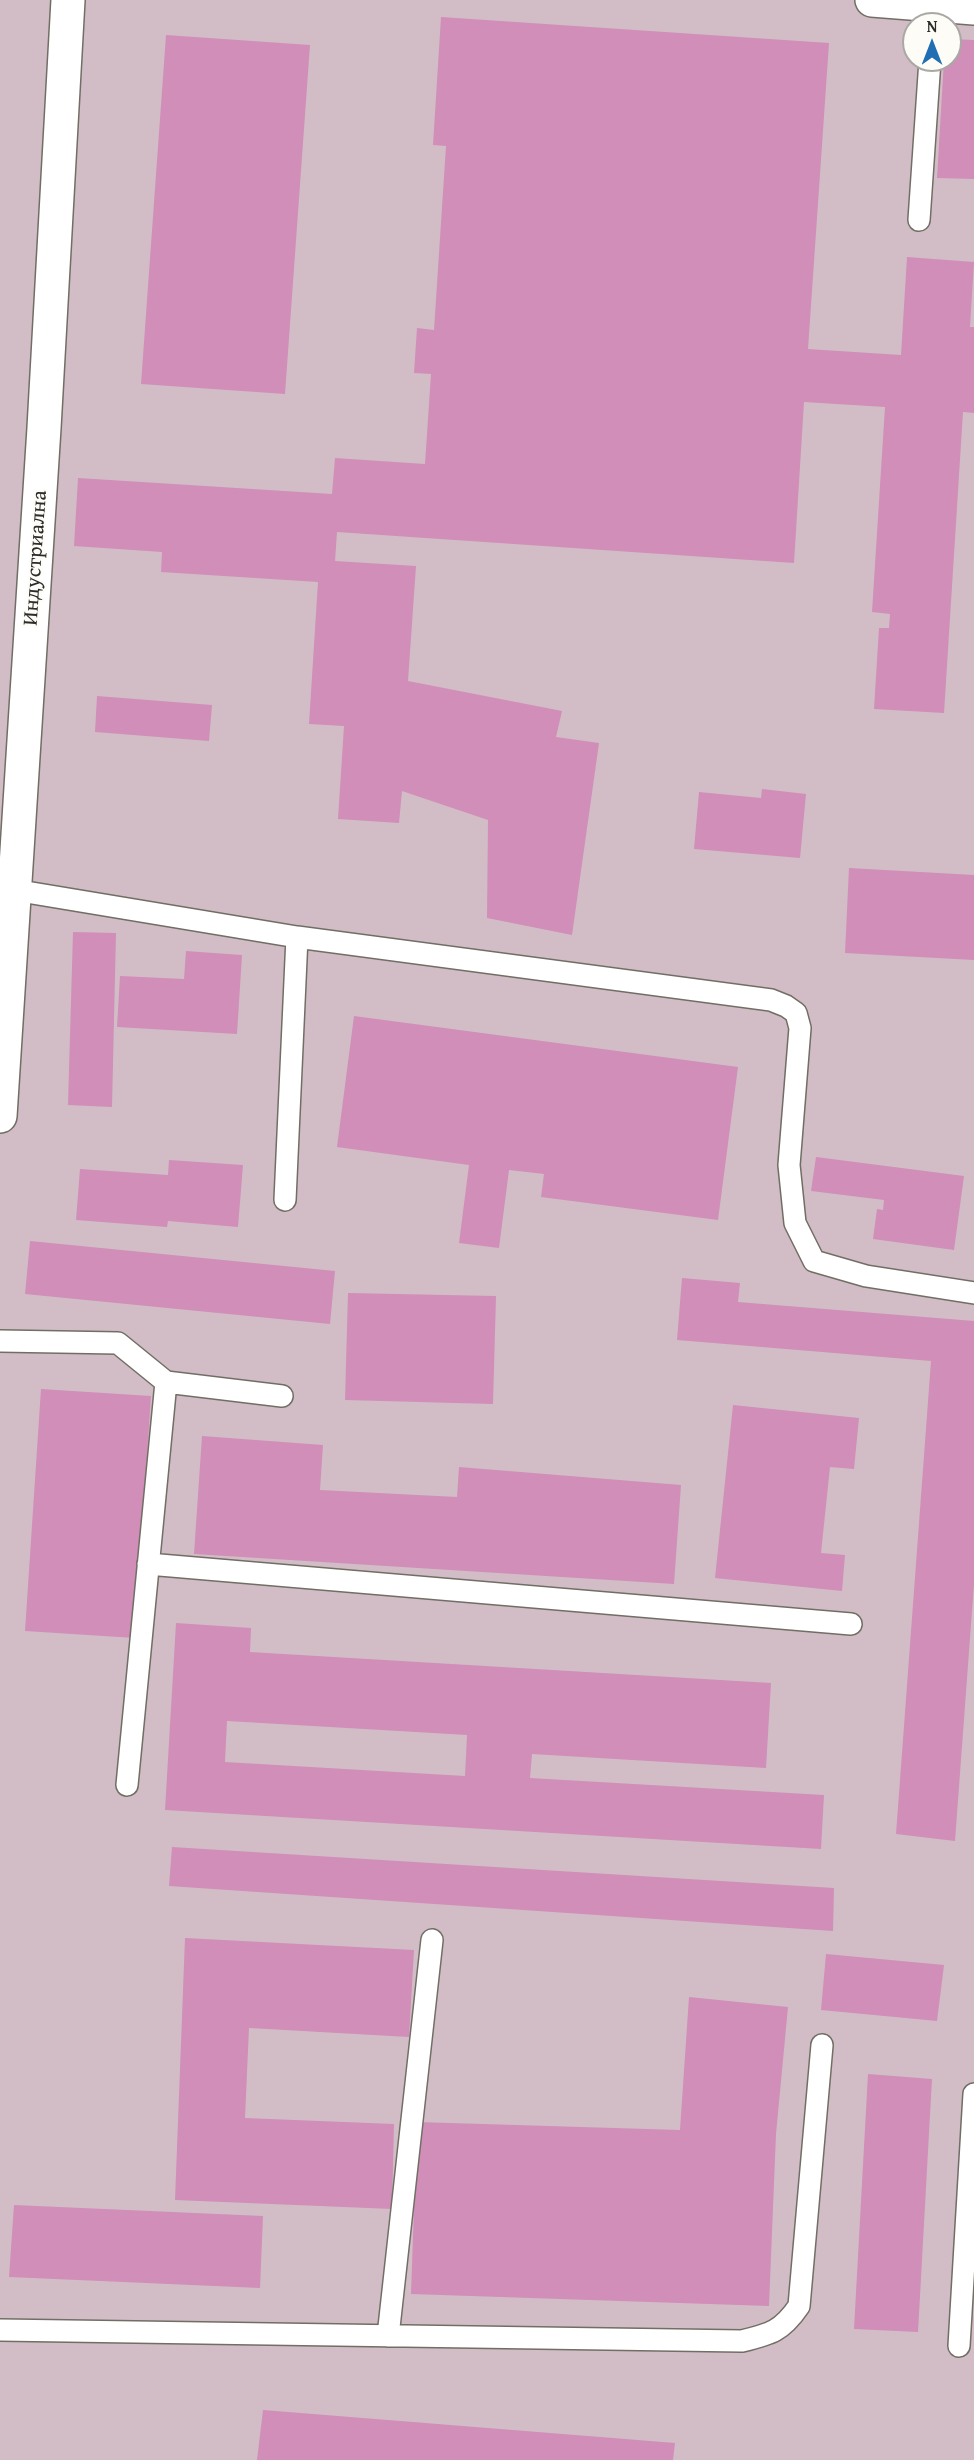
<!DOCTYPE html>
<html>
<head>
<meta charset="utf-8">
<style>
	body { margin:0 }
	#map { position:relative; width:974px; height:2460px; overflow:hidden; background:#f2e9d2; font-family:"Gentium Book Plus",serif }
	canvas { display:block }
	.north { position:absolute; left:902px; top:12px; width:60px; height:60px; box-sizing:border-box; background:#fdfcf7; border:2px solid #a9a8a5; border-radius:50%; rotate:0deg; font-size:16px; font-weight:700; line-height:24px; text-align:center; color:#2b2b2b }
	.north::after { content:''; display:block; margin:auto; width:21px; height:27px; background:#1f6fb2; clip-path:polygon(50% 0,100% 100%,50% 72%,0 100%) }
</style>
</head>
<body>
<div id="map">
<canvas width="974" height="2460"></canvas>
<div class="north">N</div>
</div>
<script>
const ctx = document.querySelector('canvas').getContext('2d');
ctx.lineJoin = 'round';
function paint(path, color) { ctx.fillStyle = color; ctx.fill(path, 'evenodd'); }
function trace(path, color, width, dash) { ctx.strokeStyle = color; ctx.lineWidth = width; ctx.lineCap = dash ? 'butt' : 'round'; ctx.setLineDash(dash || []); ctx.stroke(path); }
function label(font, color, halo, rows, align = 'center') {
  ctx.font = font + ' "Gentium Book Plus",serif'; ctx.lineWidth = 4.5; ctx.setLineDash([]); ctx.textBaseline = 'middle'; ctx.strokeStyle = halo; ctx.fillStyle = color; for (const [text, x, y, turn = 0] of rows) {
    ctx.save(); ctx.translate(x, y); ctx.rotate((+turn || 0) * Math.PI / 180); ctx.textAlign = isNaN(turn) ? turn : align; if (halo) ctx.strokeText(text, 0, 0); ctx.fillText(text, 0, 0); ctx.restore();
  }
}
paint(new Path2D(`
	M0,0H974V2460H0ZM914,24H950V60H914Z`), '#d2bdc6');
paint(new Path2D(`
	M441,17L829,43L808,349L901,355L907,257L974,262L970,327H974V413L963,412L944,713L874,709L879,628H889L890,614L872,612L885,407L804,402L794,563L337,532L335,561L416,566L408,681L562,711L556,737L599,743L572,935L487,918L488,820L402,791L399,823L338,819L344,726L309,724L318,582L161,572L162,552L74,546L78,478L332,494L335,458L425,464L431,374L414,373L417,328L434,330L446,146L433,145Z
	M166,35L310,45L285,394L141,384Z
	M950,39L974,40V179L937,178L944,60H950Z
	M97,696L212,705L209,741L95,732Z
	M762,789L806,794L800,858L694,849L699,792L761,798Z
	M849,868L974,875V960L845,953Z
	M73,932L116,933L112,1107L68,1105Z
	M186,951L242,955L237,1034L117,1027L120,976L184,979Z
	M354,1016L738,1067L718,1220L541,1197L544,1174L509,1170L499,1248L459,1243L469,1165L337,1147Z
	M816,1157L964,1176L954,1250L873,1239L877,1209L883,1210L884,1200L811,1191Z
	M169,1160L243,1165L238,1227L168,1221L167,1227L76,1220L80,1169L168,1175Z
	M30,1241L335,1271L330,1324L25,1294Z
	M682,1278L740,1283L738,1302L974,1321V1584L955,1841L896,1834L931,1361L677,1340Z
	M348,1293L496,1296L493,1404L345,1400Z
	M41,1389L151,1396L135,1638L25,1631Z
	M733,1405L859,1418L854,1469L830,1467L821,1553L845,1555L842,1591L715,1578Z
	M202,1436L323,1445L320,1490L457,1497L459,1467L681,1485L674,1584L194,1554Z
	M176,1623L251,1628L250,1652L771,1683L766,1768L532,1754L530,1778L824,1795L821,1849L165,1810ZM227,1721L467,1735L465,1776L225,1762Z
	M172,1847L834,1888L833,1931L169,1886Z
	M185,1938L414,1950L409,2037L249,2028L245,2118L394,2124L392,2209L175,2200Z
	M826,1954L944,1965L937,2021L821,2010Z
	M689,1997L788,2007L776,2134L769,2306L411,2294L417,2122L680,2130Z
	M868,2074L932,2079L918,2332L854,2329Z
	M14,2205L263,2216L260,2288L9,2277Z
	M263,2410L675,2443L673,2460H257Z`), '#d08eb9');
const service = new Path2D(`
	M919,220L930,60
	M14,890L297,937L771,1000L786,1006L796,1013L800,1028L789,1165L795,1223L814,1261L866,1276L974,1293
	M285,1200L297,937
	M0,1341L118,1343L166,1382L282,1396
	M148,1564L851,1624
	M127,1785L166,1382
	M0,2330L742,2341C771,2334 782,2331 799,2306L822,2045
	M388,2336L432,1940
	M959,2346L974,2094`);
const minor = new Path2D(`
	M872,0L974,8
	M0,1116L44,428L68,0`);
trace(service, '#716e65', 24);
trace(minor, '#716e65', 36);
trace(service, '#fff', 21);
trace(minor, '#fff', 33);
label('21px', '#2b2b2b', '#fdfcf7', [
	["Индустриална",36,558,-86]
]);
</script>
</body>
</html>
